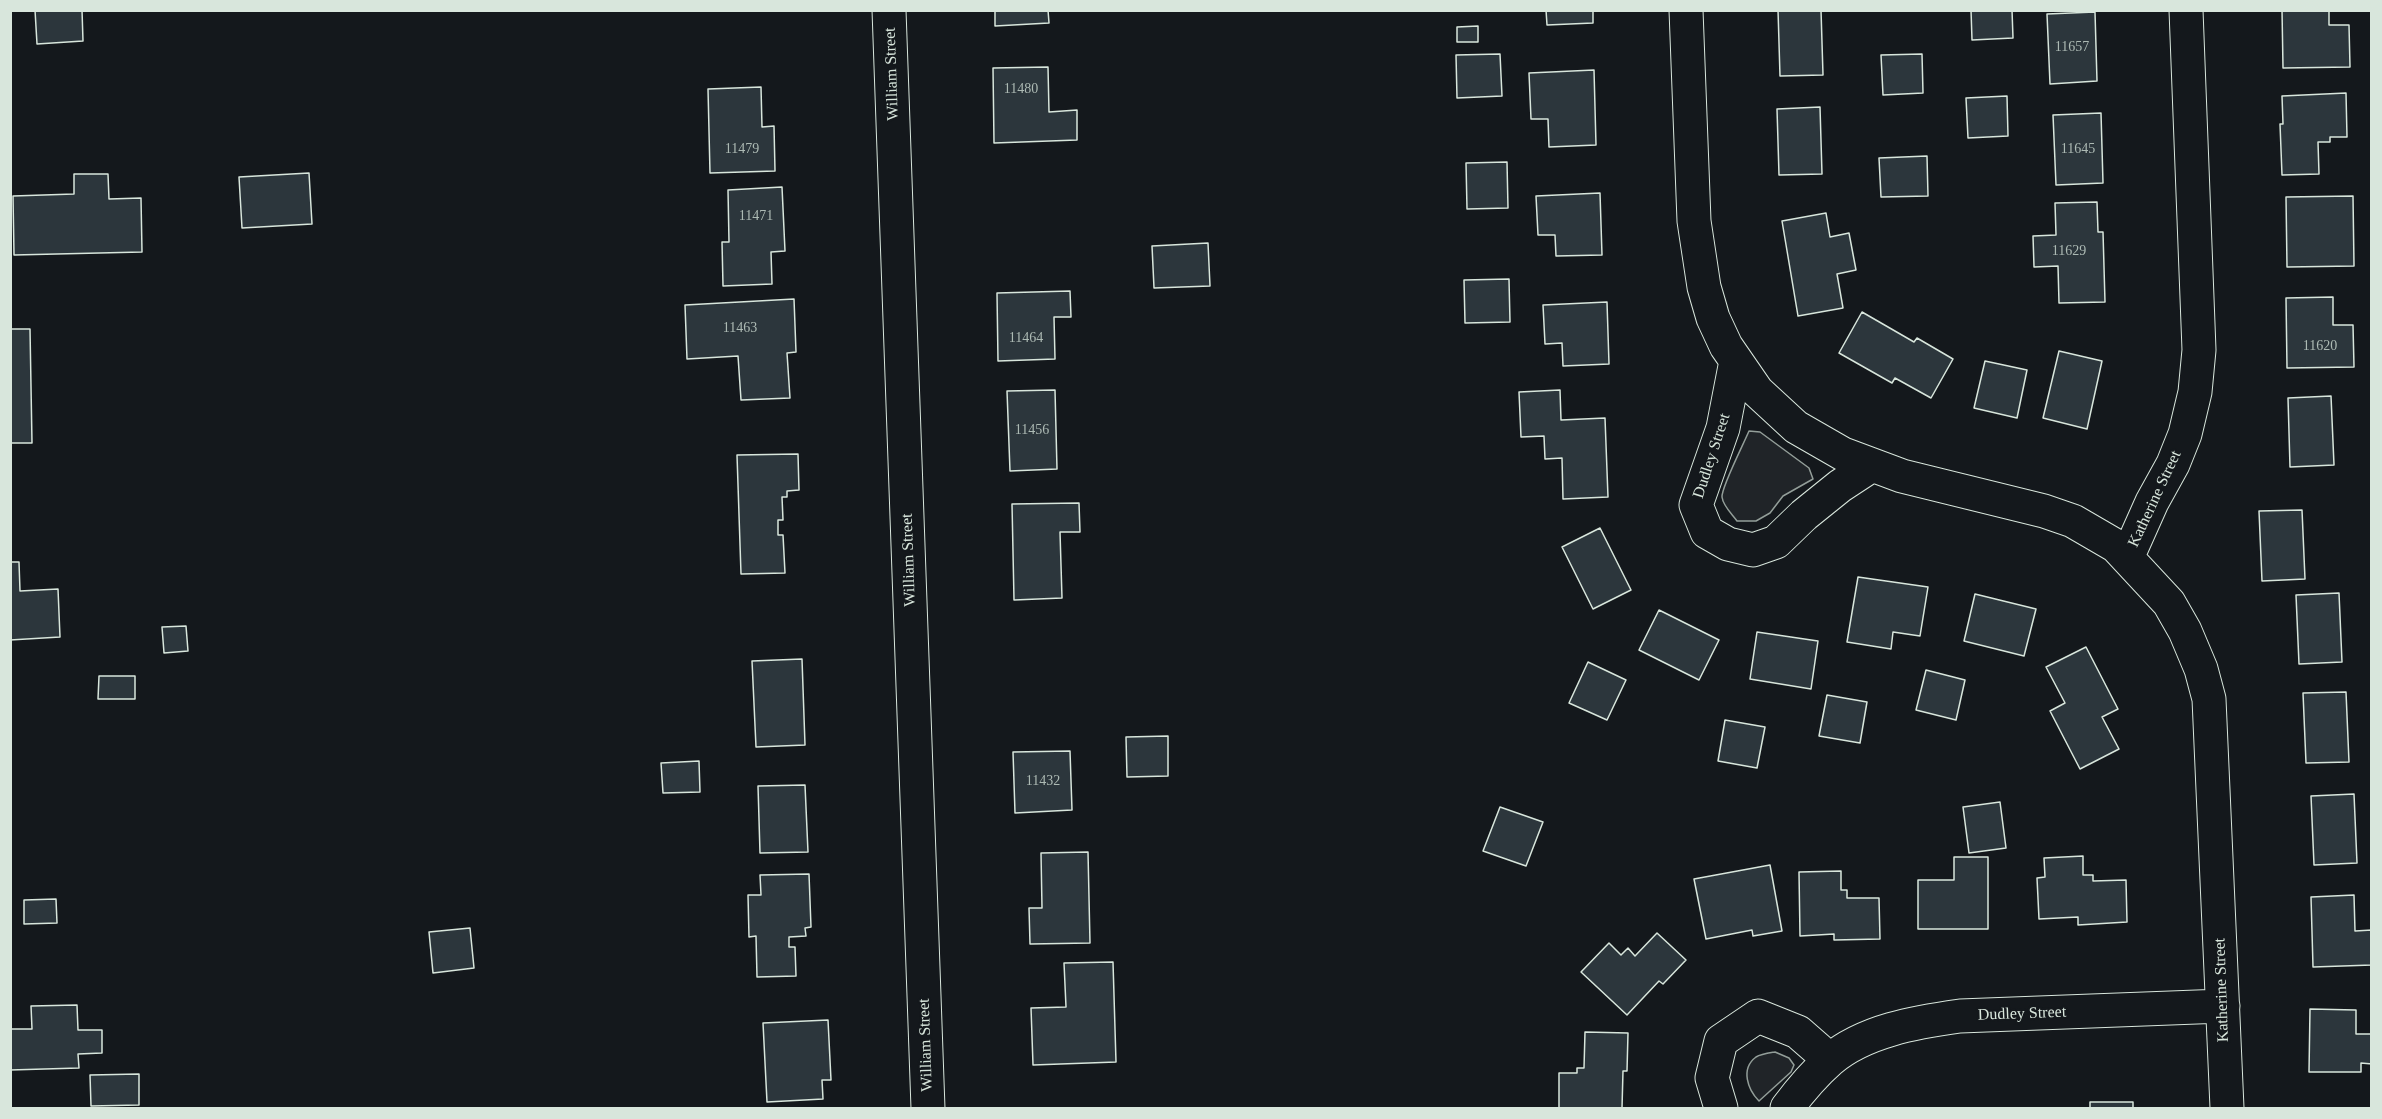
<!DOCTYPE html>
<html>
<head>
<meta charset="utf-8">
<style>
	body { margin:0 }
	#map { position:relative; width:2382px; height:1119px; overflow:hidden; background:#14181c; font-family:Georgia,serif }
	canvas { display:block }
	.frame { position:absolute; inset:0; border:12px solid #d8e6dc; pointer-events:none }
</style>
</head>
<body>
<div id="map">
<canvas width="2382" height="1119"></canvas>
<div class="frame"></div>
</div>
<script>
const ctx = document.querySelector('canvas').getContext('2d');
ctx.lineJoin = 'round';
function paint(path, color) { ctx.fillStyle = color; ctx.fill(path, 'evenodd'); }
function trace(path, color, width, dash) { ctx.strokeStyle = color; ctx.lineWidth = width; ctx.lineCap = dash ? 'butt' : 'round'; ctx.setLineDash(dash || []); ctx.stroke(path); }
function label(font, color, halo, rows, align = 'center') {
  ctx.font = font + ' Georgia,serif'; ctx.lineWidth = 4.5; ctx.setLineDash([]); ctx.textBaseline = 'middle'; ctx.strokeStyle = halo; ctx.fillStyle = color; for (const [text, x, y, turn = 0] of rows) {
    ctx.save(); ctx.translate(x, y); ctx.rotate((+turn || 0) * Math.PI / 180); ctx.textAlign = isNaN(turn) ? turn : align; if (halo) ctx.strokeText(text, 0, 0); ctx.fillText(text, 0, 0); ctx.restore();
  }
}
const green = new Path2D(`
	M1749,431L1760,432L1809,468L1813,479L1783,496L1770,513L1756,521H1737C1732,514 1723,506 1722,497C1721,488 1744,443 1749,431Z
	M1775,1052L1789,1058L1794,1065L1791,1072L1759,1101C1748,1090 1740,1069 1756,1057C1761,1054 1769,1053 1775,1052Z`);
paint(green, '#202428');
trace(green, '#939e99', 1.5);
const building = new Path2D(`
	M35,10H82L83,41L37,44Z
	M995,10H1048L1049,23L995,26Z
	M1546,10H1593V23L1547,25Z
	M1778,10H1821L1823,75L1780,76Z
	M1971,10H2012L2013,38L1972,40Z
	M2282,10H2329V25H2349L2350,67L2283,68Z
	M2095,12L2097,81L2050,84L2047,14Z
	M1478,26V42H1457V27Z
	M1500,54L1502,96L1457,98L1456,55Z
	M1922,54L1923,93L1883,95L1881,55Z
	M1048,67L1049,112L1077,110V140L994,143L993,68Z
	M1594,70L1596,145L1549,147L1548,119H1531L1529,73Z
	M761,87L762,127L774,126L775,171L710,173L708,89Z
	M2346,93L2347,137H2330V142H2318L2319,174L2282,175L2280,124H2283L2282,96Z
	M2007,96L2008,136L1968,138L1966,98Z
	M1820,107L1822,174L1779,175L1777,109Z
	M2101,113L2103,183L2056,185L2053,115Z
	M1927,156L1928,196L1881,197L1879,158Z
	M1507,162L1508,208L1467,209L1466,163Z
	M309,173L312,224L242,228L239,177Z
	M74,174H108L109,199L141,198L142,252L14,255L13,196L74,194Z
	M782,187L785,251L771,252L772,284L723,286L722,242H729L728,190Z
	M1600,193L1602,255L1556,256L1555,235H1538L1536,196Z
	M2353,196L2354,266L2287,267L2286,197Z
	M2097,202L2098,232H2103L2105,302L2059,303L2058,266L2034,267L2033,236L2056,235L2055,203Z
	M1826,213L1830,237L1849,233L1856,270L1837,274L1843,308L1798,316L1782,221Z
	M1208,243L1210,286L1154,288L1152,246Z
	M1509,279L1510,322L1465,323L1464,280Z
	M1070,291L1071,317H1054L1055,359L998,361L997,293Z
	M2333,297V325H2353L2354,367L2287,368L2286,298Z
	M794,299L796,352L787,353L790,398L741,400L738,356L687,359L685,305Z
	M1607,302L1609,364L1563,366L1562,343L1545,344L1543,305Z
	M1862,312L1914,342L1917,338L1953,359L1931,398L1895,378L1892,383L1839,353Z
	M10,329H30L32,443H10Z
	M2059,351L2102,361L2087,429L2043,418Z
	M1985,361L2027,370L2017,418L1974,408Z
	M1055,390L1057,469L1010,471L1007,391Z
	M1560,390L1561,420L1605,418L1608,497L1563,499L1562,458L1545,459L1544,436L1521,437L1519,392Z
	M2331,396L2334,465L2290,467L2288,398Z
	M798,454L799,490L787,491V497H782L783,520H778V535H783L785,573L741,574L737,455Z
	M1079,503L1080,532H1060L1062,598L1014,600L1012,504Z
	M2302,510L2305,579L2262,581L2259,511Z
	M1600,528L1631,590L1593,609L1562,547Z
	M10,562H19L20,591L58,589L60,637L10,640Z
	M1858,577L1928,587L1920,636L1893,632L1891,649L1847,642Z
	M2339,593L2342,662L2299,664L2296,595Z
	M1975,594L2036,609L2024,656L1964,641Z
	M1659,610L1719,640L1699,680L1639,650Z
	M186,626L188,651L164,653L162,627Z
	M1757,632L1818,641L1811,689L1750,679Z
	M2086,647L2118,709L2102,717L2119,749L2080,769L2050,711L2065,703L2046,667Z
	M802,659L805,745L756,747L752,661Z
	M1588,662L1626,680L1607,720L1569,703Z
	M1926,670L1965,680L1956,720L1916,710Z
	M99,676H135V699H98Z
	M2346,692L2349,762L2306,763L2303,693Z
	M1827,695L1867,702L1860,743L1819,736Z
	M1725,720L1765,727L1757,768L1718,761Z
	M1168,736V776L1127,777L1126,737Z
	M1070,751L1072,810L1015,813L1013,752Z
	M699,761L700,792L663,793L661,763Z
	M805,785L808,852L760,853L758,786Z
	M2354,794L2357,863L2314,865L2311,796Z
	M2000,802L2006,848L1969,853L1963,807Z
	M1500,807L1543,822L1526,866L1483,851Z
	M1088,852L1090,943L1030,944L1029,908H1042L1041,853Z
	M2083,856V875H2093V881L2126,880L2127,922L2078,925V917L2039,919L2037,878L2045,877L2044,858Z
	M1954,857H1988V929H1918V880H1954Z
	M1770,865L1782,931L1753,936L1752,930L1706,939L1694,879Z
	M1841,871V890H1847V898H1879L1880,939L1834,940V934L1800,936L1799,872Z
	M809,874L811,927L805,928L806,936L789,937V947H795L796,976L757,977L756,936L749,937L748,895H761L760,875Z
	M2354,895L2355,931L2372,930V965L2313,967L2311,897Z
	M56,899L57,923L24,924V900Z
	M470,928L474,968L433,973L429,932Z
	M1657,933L1686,960L1663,984L1659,981L1627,1015L1581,972L1609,943L1621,955L1628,948L1635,956Z
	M1113,962L1116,1062L1033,1065L1031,1008L1066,1007L1064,963Z
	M77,1005L78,1030H102V1053L78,1054L79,1068L10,1070V1029H32L31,1006Z
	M2310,1009L2356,1010V1034H2372V1064L2361,1063V1072H2309Z
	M828,1020L831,1080H822L823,1099L767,1102L763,1023Z
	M1585,1032L1628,1033L1627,1071H1623L1622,1108H1559V1073H1577V1068H1584Z
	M139,1074V1105L91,1106L90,1075Z
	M2090,1102H2133V1108H2090Z`);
paint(building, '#2c363c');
trace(building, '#d8e6dc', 1.5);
const minor = new Path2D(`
	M889,10L928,1108
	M1686,10L1694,221L1704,287L1713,318L1726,346L1757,391L1796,427L1843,454L1902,476L2044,511L2073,521L2116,546L2169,603L2185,631L2201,669L2209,699L2227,1108
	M1736,361L1723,428L1696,505L1707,532L1728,544L1753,550L1776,542L1804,515L1840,486L1872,465
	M2127,558L2152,502L2173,464L2185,434L2195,392L2199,350L2186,10
	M1721,1108L1712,1078L1721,1041L1758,1016L1798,1032L1830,1060
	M1787,1108C1799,1092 1814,1074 1830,1060C1864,1031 1916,1022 1960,1016L2223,1006`);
trace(minor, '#d8e6dc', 35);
trace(minor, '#14181c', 33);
label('14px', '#adbab4', null, [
	["11657",2072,47],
	["11480",1021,89],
	["11479",742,149],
	["11645",2078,149],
	["11471",756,216],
	["11629",2069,251],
	["11463",740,328],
	["11464",1026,338],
	["11620",2320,346],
	["11456",1032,430],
	["11432",1043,781]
]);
label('16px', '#d8e6dc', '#14181c', [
	["William Street",892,74,-92],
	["Dudley Street",1712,456,-72],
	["Katherine Street",2155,499,-65],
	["William Street",909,560,-92],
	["Katherine Street",2222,990,-92],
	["Dudley Street",2022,1014,-2],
	["William Street",926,1045,-92]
]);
</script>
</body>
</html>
